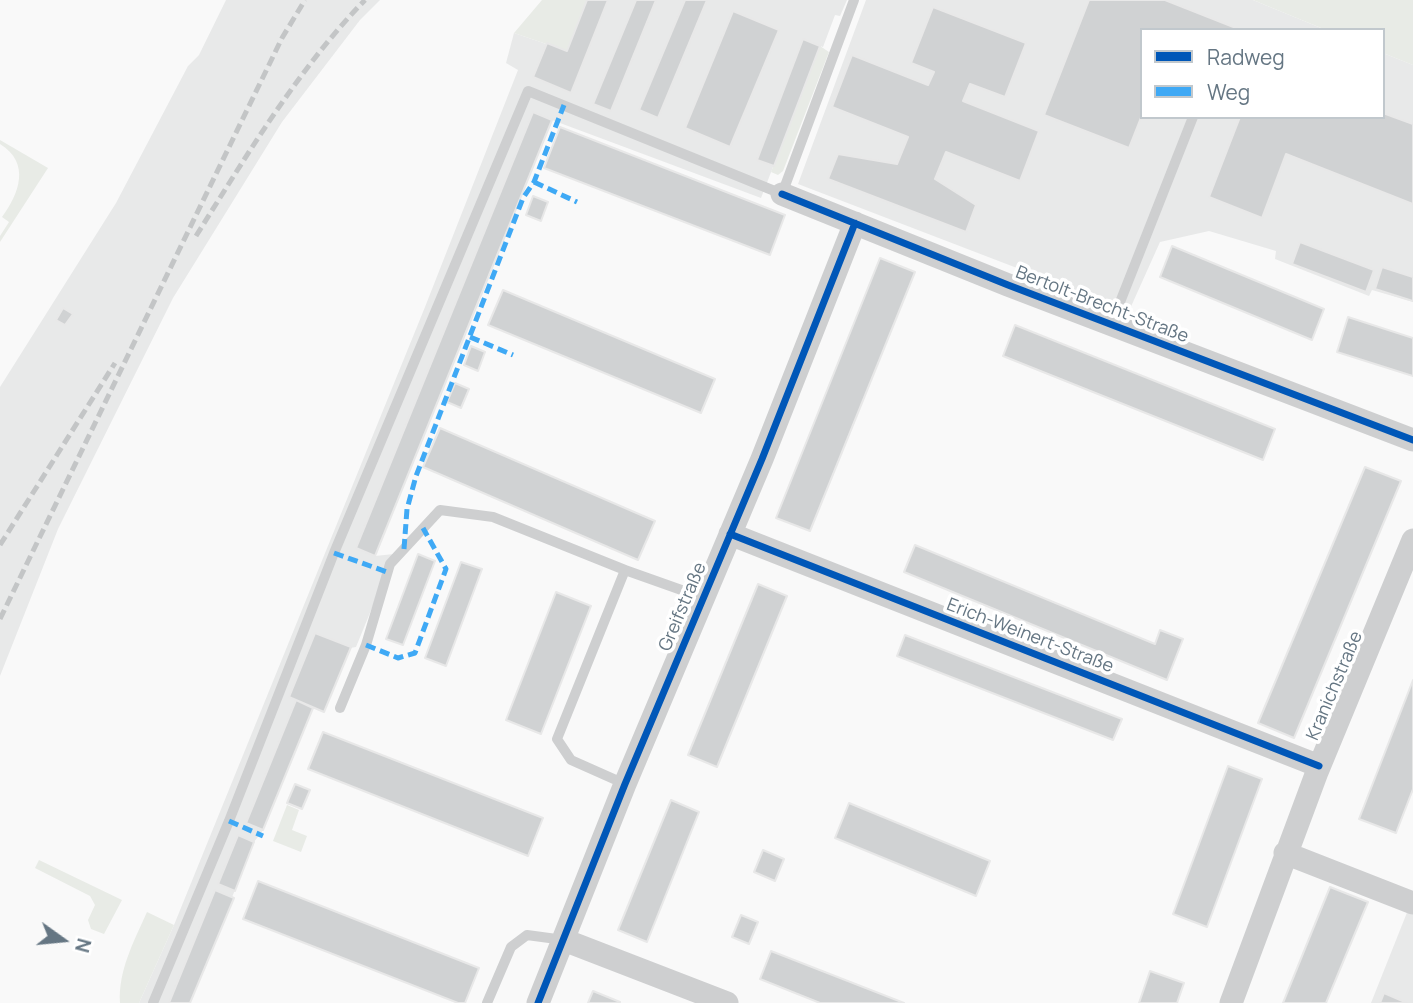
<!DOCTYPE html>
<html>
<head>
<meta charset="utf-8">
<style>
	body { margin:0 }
	#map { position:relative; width:1413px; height:1003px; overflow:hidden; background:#f9f9f9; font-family:Manrope,sans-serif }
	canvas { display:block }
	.legend { position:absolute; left:1140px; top:28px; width:245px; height:91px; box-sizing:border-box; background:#fff; border:2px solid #c1c8cd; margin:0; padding:9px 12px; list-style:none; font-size:21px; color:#657683 }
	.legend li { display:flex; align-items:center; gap:14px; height:35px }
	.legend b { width:35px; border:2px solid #c1c8cd }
	.north { position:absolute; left:28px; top:905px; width:70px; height:70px; -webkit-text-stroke:5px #fff; paint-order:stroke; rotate:105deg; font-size:19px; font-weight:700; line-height:28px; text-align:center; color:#657683 }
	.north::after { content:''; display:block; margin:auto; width:24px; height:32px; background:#657683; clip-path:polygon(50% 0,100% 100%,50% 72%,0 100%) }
</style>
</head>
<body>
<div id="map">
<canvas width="1413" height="1003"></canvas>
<ul class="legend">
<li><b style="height:9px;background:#0057b8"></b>Radweg</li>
<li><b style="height:9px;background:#3fa9f5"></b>Weg</li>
</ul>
<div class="north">N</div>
</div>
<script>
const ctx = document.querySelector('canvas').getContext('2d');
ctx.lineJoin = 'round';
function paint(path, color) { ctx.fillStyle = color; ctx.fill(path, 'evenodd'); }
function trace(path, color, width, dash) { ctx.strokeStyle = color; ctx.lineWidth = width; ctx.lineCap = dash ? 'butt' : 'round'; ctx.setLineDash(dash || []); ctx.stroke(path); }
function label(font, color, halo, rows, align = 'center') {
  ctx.font = font + ' Manrope,sans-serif'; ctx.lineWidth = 7; ctx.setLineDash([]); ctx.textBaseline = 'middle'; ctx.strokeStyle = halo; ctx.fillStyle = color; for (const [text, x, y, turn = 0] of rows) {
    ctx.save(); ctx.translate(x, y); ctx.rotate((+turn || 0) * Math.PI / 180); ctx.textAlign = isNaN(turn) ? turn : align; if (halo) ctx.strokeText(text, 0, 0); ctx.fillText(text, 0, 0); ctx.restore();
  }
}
paint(new Path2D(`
	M226,0H380L360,20L282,122L173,298L58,529L0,676V387L116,203L188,66L199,55Z
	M587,0H847L840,16L835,15L823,47L820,46L761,198L552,120L375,556L394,554L356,647L350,648L324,712L313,708L263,830L254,842L190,1003H139L174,925L425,307L518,70L506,63L514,33L567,51Z
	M866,0H1253L1326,30H1142V117H1383V53L1413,65V302L1372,290L1369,296L1275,259L1276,251L1209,231L1160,242L1129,311L798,184Z
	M1408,910L1413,912V1003H1371Z`), '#e8e9e9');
paint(new Path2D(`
	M542,0H587L567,51L514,33Z
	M1253,0H1413V65L1383,53V30H1326Z
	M820,46L829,52L783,171L778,175L771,172Z
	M0,140L48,168L0,242V236L9,222L2,217C19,194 31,163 0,144Z
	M287,805L299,810L292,830L307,836L301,852L273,841Z
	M39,860L122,900L104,934L91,929L88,920L95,905L90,896L35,868Z
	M147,912L174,925L139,1003H120C118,971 134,941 147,912Z`), '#e8ebe6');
const building = new Path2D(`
	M587,0H608L571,93L533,77L547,43L567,51Z
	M636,0H656L611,111L593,104Z
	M685,0H707L658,118L639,110Z
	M1089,0H1165L1241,30H1142V115L1129,148L1044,115Z
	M933,7L1026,43L1005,97L970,84L963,101L1039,131L1020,181L946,152L935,179L976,205L966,232L828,179L838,154L897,164L908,137L832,107L852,55L928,85L934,72L911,63Z
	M733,11L779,30L730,147L685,128Z
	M803,39L820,46L774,166L757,160Z
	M533,112L552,120L375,556L356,548Z
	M1383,113L1413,124V204L1286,154L1262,218L1209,197L1240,117H1383Z
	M560,127L785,215L770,255L544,168Z
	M533,196L548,202L541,221L526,215Z
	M1300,242L1374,270L1366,292L1292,264Z
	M1172,246L1324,309L1312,340L1160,277Z
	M880,258L915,272L810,531L776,518Z
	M1382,267L1413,277V301L1375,289Z
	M503,290L715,379L701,413L488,325Z
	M63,308L73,314L65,325L56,320Z
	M1348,317L1413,338V376L1337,352Z
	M1015,325L1275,429L1263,460L1003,356Z
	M471,346L485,352L478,371L464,365Z
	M455,383L469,389L461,408L447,402Z
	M440,428L655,521L638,560L423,467Z
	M1365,467L1401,481L1294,738L1258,723Z
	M915,545L1155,644L1160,630L1183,639L1167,680L904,572Z
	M418,554L435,561L403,645L386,639Z
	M461,562L482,569L446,666L425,658Z
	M758,584L787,596L717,767L688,755Z
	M556,592L591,606L541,734L506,720Z
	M315,633L351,647L324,712L289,697Z
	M905,635L1122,719L1113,740L897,656Z
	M1413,680V789L1396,833L1359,819Z
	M296,700L313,708L263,830L246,823Z
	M323,732L543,818L528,856L308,769Z
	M1228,766L1262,779L1207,927L1173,914Z
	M295,784L310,790L302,809L287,803Z
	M671,800L699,812L647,942L618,930Z
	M849,803L990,861L976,896L835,838Z
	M238,835L254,842L235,891L218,884Z
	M763,850L784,859L775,881L754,872Z
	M258,881L479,968L465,1003H458L243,919Z
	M1330,887L1368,902L1326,1003H1283Z
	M215,890L234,898L190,1003H169Z
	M741,915L758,922L749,944L732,937Z
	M771,951L904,1003H820L760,979Z
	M1150,971L1184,983L1177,1003H1139Z
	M593,991L620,1002L619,1003H588Z
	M1384,993L1407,1003H1380Z`);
paint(building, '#d0d2d3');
trace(building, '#e8e8e8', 2);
trace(new Path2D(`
	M1111,325L1193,117
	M340,708L366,645L390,564L440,510L493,517L625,570
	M625,784L571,760L557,739L625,570L704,598
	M153,1003L229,821L334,553L528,91L782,194L854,0
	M487,1003L511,947L527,935L564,940`), '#cecfd0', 10);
trace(new Path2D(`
	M782,194L1008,285L1413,440
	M730,534L1319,766
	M1285,853L1413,903
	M564,940L727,1003
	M538,1003L625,784L762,459L855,223
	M1231,1003L1317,772L1413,540`), '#cecfd0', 23);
trace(new Path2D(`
	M196,236C247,155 298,69 365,0
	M0,545L115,363
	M0,619L282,38L305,0`), '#c3c5c6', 5, [10, 5]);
trace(new Path2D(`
	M534,182L577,202
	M470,337L513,355
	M404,549L407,509L416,476L523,198L534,182L564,105
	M334,553L387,572
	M366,645L398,658L415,653L446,569L423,528
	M229,821L263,836`), '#3fa9f5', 5, [10, 5]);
trace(new Path2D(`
	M782,194L1008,285L1413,440
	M730,534L1319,766
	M538,1003L625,784L762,459L855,223`), '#0057b8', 7);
label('18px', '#657683', '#fff', [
	["Bertolt-Brecht-Straße",1102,305,21],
	["Greifstraße",683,607,-67],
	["Erich-Weinert-Straße",1030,636,21],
	["Kranichstraße",1335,686,-67]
]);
</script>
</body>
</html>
